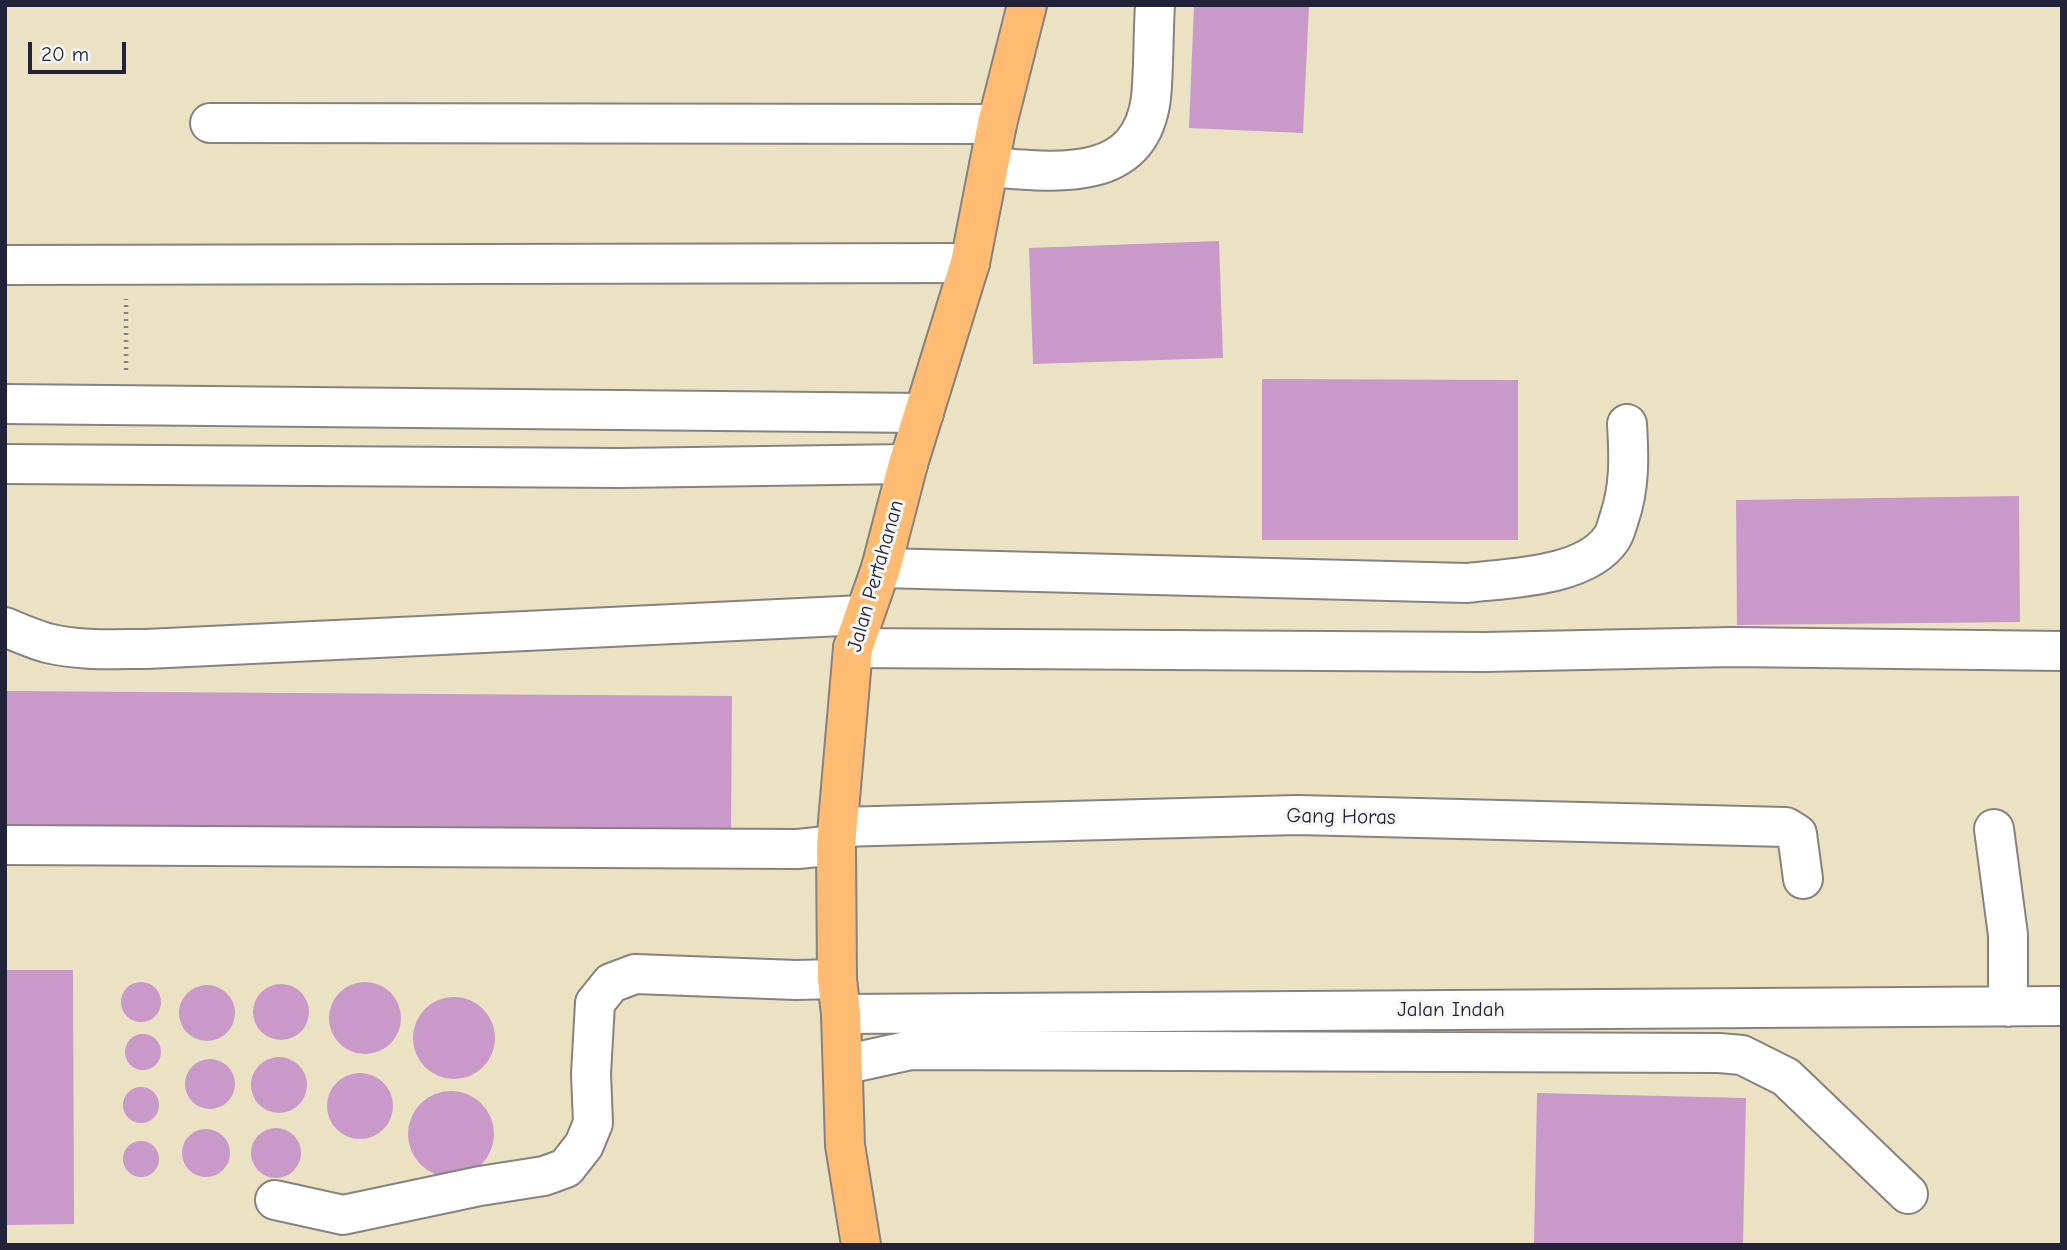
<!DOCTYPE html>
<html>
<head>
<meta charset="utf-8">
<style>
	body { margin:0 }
	#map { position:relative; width:2067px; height:1250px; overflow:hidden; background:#ebe2c3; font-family:"Comic Neue",sans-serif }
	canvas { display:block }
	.frame { position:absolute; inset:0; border:7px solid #22223b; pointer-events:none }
	.scale { position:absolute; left:28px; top:42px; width:98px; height:32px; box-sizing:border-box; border:4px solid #22223b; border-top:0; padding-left:9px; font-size:21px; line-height:24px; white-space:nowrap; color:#22223b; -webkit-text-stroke:5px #f6f6f2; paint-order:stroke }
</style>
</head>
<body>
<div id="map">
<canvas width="2067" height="1250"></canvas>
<div class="frame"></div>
<div class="scale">20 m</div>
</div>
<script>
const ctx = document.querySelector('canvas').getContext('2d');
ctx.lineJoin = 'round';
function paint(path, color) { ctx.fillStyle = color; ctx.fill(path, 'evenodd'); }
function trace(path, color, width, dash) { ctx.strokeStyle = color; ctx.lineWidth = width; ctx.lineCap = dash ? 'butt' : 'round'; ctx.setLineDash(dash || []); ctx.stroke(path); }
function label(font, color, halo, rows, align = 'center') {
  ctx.font = font + ' "Comic Neue",sans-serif'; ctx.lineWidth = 6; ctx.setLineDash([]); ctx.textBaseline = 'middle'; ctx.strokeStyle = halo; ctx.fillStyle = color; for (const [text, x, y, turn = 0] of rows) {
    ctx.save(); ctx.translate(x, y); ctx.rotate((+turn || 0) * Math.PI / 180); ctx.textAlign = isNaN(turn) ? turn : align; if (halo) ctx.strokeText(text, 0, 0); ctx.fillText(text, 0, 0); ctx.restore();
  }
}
paint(new Path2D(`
	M1194,5H1309L1303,133L1189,128Z
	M1219,241L1223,358L1033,364L1029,248Z
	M1262,379L1518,380V540H1262Z
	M2019,496L2020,622L1737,625L1736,500Z
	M5,691L732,696L731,834L5,828Z
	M5,970H73L74,1224L5,1225Z
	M121 1002a20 20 0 1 1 40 0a20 20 0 1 1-40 0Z
	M329 1018a36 36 0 1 1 72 0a36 36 0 1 1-72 0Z
	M253 1012a28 28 0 1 1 56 0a28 28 0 1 1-56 0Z
	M179 1013a28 28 0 1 1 56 0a28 28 0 1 1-56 0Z
	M413 1038a41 41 0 1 1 82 0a41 41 0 1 1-82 0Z
	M125 1052a18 18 0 1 1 36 0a18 18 0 1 1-36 0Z
	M251 1085a28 28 0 1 1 56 0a28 28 0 1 1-56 0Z
	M185 1084a25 25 0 1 1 50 0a25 25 0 1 1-50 0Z
	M327 1106a33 33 0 1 1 66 0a33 33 0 1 1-66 0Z
	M123 1105a18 18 0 1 1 36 0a18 18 0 1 1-36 0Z
	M408 1134a43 43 0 1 1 86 0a43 43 0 1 1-86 0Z
	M1537,1093L1746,1098L1743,1245H1534Z
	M251 1153a25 25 0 1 1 50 0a25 25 0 1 1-50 0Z
	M182 1153a24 24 0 1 1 48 0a24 24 0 1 1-48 0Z
	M123 1159a18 18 0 1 1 36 0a18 18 0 1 1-36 0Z`), '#c899c9');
const minor = new Path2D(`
	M210,123L997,124
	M989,167C1054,172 1140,185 1151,98C1154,67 1153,36 1155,5
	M5,265L970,263
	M5,404L924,413
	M5,464L620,468L908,464
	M881,568L1467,583C1509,578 1585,577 1611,539C1615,534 1617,525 1619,519C1630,487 1629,457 1627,424
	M5,627C19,633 33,639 47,643C79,651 113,649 146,649L863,615
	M853,648L1485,652L1733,647L2062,651
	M838,827L1297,815L1786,827L1797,834L1803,879
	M1994,829L2008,935V1007
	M5,845L798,849L836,845
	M841,1014L2062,1006
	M843,1065L911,1050L1719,1053L1742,1055L1786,1077L1908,1194
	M275,1200L343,1215L480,1186L544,1176L566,1168L584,1145L593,1123L591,1074L595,1003L611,983L635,974L796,980L837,979`);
const major = new Path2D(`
	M861,1245L845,1145L841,1014L837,979L836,845L853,648L881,568L908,464L970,263L997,124L1027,5`);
trace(minor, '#86827f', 42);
trace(major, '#86827f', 42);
trace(new Path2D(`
	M126,370V299`), '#86827f', 4.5, [2, 5]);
trace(minor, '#fff', 38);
trace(major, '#ffbb71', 38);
label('21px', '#22223b', '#f6f6f2', [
	["Jalan Pertahanan",876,576,-74],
	["Gang Horas",1341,817,1],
	["Jalan Indah",1451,1010]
]);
</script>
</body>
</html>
